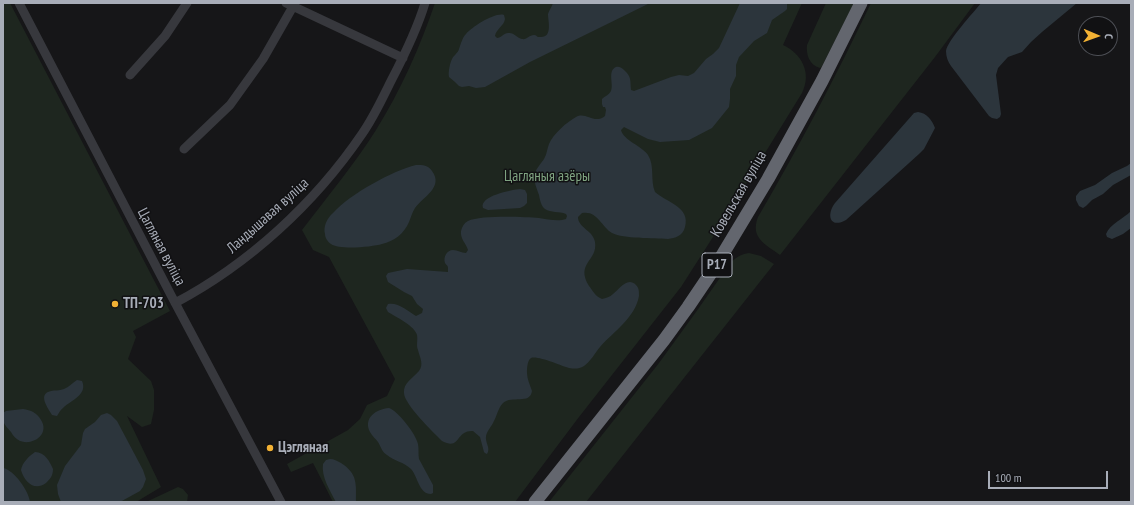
<!DOCTYPE html>
<html>
<head>
<meta charset="utf-8">
<style>
	body { margin:0 }
	#map { position:relative; width:1134px; height:505px; overflow:hidden; background:#161618; font-family:"PT Sans Narrow",sans-serif }
	canvas { display:block }
	.frame { position:absolute; inset:0; border:4px solid #a8adb8; pointer-events:none }
	.north { position:absolute; left:1078px; top:16px; width:40px; height:40px; box-sizing:border-box; background:#111113; border:1px solid #4d4f55; border-radius:50%; rotate:92deg; font-size:11px; font-weight:700; line-height:16px; text-align:center; color:#a8adb8 }
	.north::after { content:''; display:block; margin:auto; width:14px; height:18px; background:#f2b134; clip-path:polygon(50% 0,100% 100%,50% 72%,0 100%) }
	.scale { position:absolute; left:988px; top:471px; width:120px; height:18px; box-sizing:border-box; border:2px solid #a8adb8; border-top:0; padding-left:5px; font-size:12px; line-height:14px; white-space:nowrap; color:#a8adb8; -webkit-text-stroke:3px #111113; paint-order:stroke }
</style>
</head>
<body>
<div id="map">
<canvas width="1134" height="505"></canvas>
<div class="frame"></div>
<div class="north">С</div>
<div class="scale">100 m</div>
</div>
<script>
const ctx = document.querySelector('canvas').getContext('2d');
ctx.lineJoin = 'round';
function paint(path, color) { ctx.fillStyle = color; ctx.fill(path, 'evenodd'); }
function trace(path, color, width, dash) { ctx.strokeStyle = color; ctx.lineWidth = width; ctx.lineCap = dash ? 'butt' : 'round'; ctx.setLineDash(dash || []); ctx.stroke(path); }
function label(font, color, halo, rows, align = 'center') {
  ctx.font = font + ' "PT Sans Narrow",sans-serif'; ctx.lineWidth = 3; ctx.setLineDash([]); ctx.textBaseline = 'middle'; ctx.strokeStyle = halo; ctx.fillStyle = color; for (const [text, x, y, turn = 0] of rows) {
    ctx.save(); ctx.translate(x, y); ctx.rotate((+turn || 0) * Math.PI / 180); ctx.textAlign = isNaN(turn) ? turn : align; if (halo) ctx.strokeText(text, 0, 0); ctx.fillText(text, 0, 0); ctx.restore();
  }
}
paint(new Path2D(`
	M3,3H10L170,311L133,331L136,337L128,359L151,381L154,390V410L151,424L142,427L127,416L161,487L136,502H3Z
	M435,3H802L783,45C802,54 812,73 802,93L720,226L681,287L579,417L515,502H333L313,463L291,472L287,464L348,430L360,419L367,405L387,396L395,379L329,257L313,250L302,230C327,197 354,165 376,130C401,90 420,47 435,3Z
	M826,3H854L822,66L820,68C809,65 806,54 807,45Z
	M871,3H975L935,57L780,255C765,244 750,238 758,217C799,147 836,76 871,3Z
	M749,253L761,256L774,264L586,502H549L659,363L696,312L731,262C737,257 741,254 749,253Z
	M178,487L183,489L188,495L187,502H146Z`), '#1e261f');
paint(new Path2D(`
	M553,3H650L530,62L485,87L476,88L469,86L462,87L459,86L455,82L449,77C448,72 450,63 452,59C454,55 458,53 459,49C461,44 462,38 466,34C472,27 495,12 504,15L505,19C504,26 496,29 495,36L497,38C501,38 504,33 508,33C514,32 517,38 522,39C527,40 529,35 534,35C539,36 535,37 540,37C553,38 548,21 548,14C549,10 552,7 553,3Z
	M740,3H787V9L785,11L772,20L767,33L754,41L739,57L736,65V76L730,89V99L729,107L712,128L689,140L660,142L648,139L624,127L621,130C623,140 642,146 648,155C655,166 650,180 655,192C666,202 691,207 685,227C683,236 675,238 668,239C653,238 624,239 612,233C601,226 597,210 582,213L578,217C578,228 593,230 595,242C598,261 575,263 589,286C593,291 595,296 602,299C606,298 610,297 613,294C619,290 627,276 636,285C639,288 639,291 639,296C635,318 614,331 600,347C595,353 591,361 584,366C579,369 575,369 569,368C562,366 537,355 531,358C527,361 527,369 527,373C527,379 530,385 532,391C530,405 512,395 503,403C498,408 497,416 493,423C491,427 487,431 486,436C485,443 491,448 487,454L485,453L484,452L480,437L473,431C455,430 461,451 442,441C434,433 404,404 404,393C403,383 413,378 419,371C424,364 420,358 418,350C416,345 418,340 417,335C415,326 396,317 388,312L386,308L388,304C398,302 408,311 416,316L422,313L423,309L417,304L412,296L404,292L388,282L386,276L388,273L407,269L448,272C448,271 448,270 448,269C448,265 447,266 445,263C443,257 447,250 453,250C458,250 461,253 466,253L468,250C466,243 460,239 461,231C462,227 464,223 468,221C481,215 524,217 539,218C547,219 558,222 566,219L567,216L566,214C559,211 551,213 545,209C541,206 540,200 539,195C537,189 533,181 535,174C536,168 541,164 544,159C547,154 547,149 549,144C553,134 567,122 576,117C586,111 594,125 605,116L606,110L605,107H603L602,104V99C605,96 609,95 611,91C614,84 607,71 616,67C619,66 622,68 624,70C632,77 630,81 631,90L634,91L671,77L679,75L688,76L694,73L706,59L713,54L719,48Z
	M981,3H1077L1042,32L1031,42L1022,52L1008,57L998,68L996,75L1001,114L1000,117L997,119L992,118L989,116L951,66C948,62 946,57 946,51C947,41 974,12 981,3Z
	M918,112C927,113 932,120 935,128L924,149L919,154L846,220C830,229 826,215 835,203L914,113Z
	M1131,163V175L1113,185L1103,194L1092,200L1086,206L1083,208L1079,206L1076,200V196L1080,191L1095,185L1112,173L1127,166Z
	M416,165C423,165 428,165 432,171C444,187 423,197 415,208C412,213 411,217 409,222C404,234 394,241 382,244C372,247 339,250 331,244C328,242 325,238 325,234C323,227 327,218 333,213C350,194 392,171 416,165Z
	M520,189L525,190L527,194V203L524,206L520,208L488,210L483,208C479,196 511,190 520,189Z
	M1131,211V228L1123,234L1112,239L1107,237L1106,234C1110,224 1123,219 1131,211Z
	M77,380L82,381C88,395 71,400 63,408C60,410 59,413 57,416L52,415C48,408 37,394 51,391C55,390 59,391 64,389C69,387 72,383 77,380Z
	M389,408C398,411 416,434 418,444C419,449 418,454 419,459L433,485V493L431,494C419,494 418,477 411,469C404,462 394,461 387,455C382,452 381,447 378,442C376,439 372,436 370,432C363,418 376,409 389,408Z
	M23,409C31,410 37,413 41,420C50,434 33,446 20,441C16,439 13,436 11,432C4,424 3,424 3,413L6,411Z
	M107,413L111,415L117,421L143,470L146,479L143,487L140,491L120,502H61L58,494L57,485L65,466L81,445L83,433L85,429L95,422L101,415Z
	M35,452C45,452 50,462 53,469C53,476 50,479 46,483C34,492 24,481 21,470C22,463 29,456 35,452Z
	M330,459C334,459 337,461 341,463C358,474 356,484 356,502H336C330,491 321,476 323,464L326,460Z
	M3,468C14,470 29,491 30,502H3Z`), '#2c353c');
trace(new Path2D(`
	M19,3L172,297L281,502
	M286,3L403,58
	M130,75L165,36L187,3
	M184,149L230,105L263,59L295,3
	M175,303C249,264 315,203 362,134C374,117 382,99 391,81C404,56 417,30 425,3`), '#37383d', 9);
trace(new Path2D(`
	M535,502L664,340L688,307L715,267L768,179L822,81L861,3`), '#63666e', 13);
for (const [x, y, r, color] of [
	[115,304,4,"#f2b134"],
	[270,448,4,"#f2b134"]
]) { const dot = new Path2D(); dot.arc(x, y, r, 0, 2 * Math.PI); ctx.fillStyle = color; ctx.fill(dot); trace(dot, '#111113', 1.5); }
for (const [x, y, w] of [
	[717,265,30]
]) { const box = new Path2D(); box.roundRect(x - w / 2, y - 12, w, 24, 3); ctx.fillStyle = '#111113'; ctx.fill(box); trace(box, '#a8adb8', 1); }
label('bold 14px', '#a8adb8', null, [
	["Р17",717,265]
]);
label('15px', '#7fa381', '#111113', [
	["Цагляныя азёры",547,177]
]);
label('15px', '#a8adb8', '#111113', [
	["Ковельская вуліца",739,194,-60],
	["Ландышавая вуліца",268,216,-42],
	["Цагляная вуліца",161,247,62]
]);
label('bold 15px', '#a8adb8', '#111113', [
	["ТП-703",123,304],
	["Цэгляная",278,448]
], 'left');
</script>
</body>
</html>
